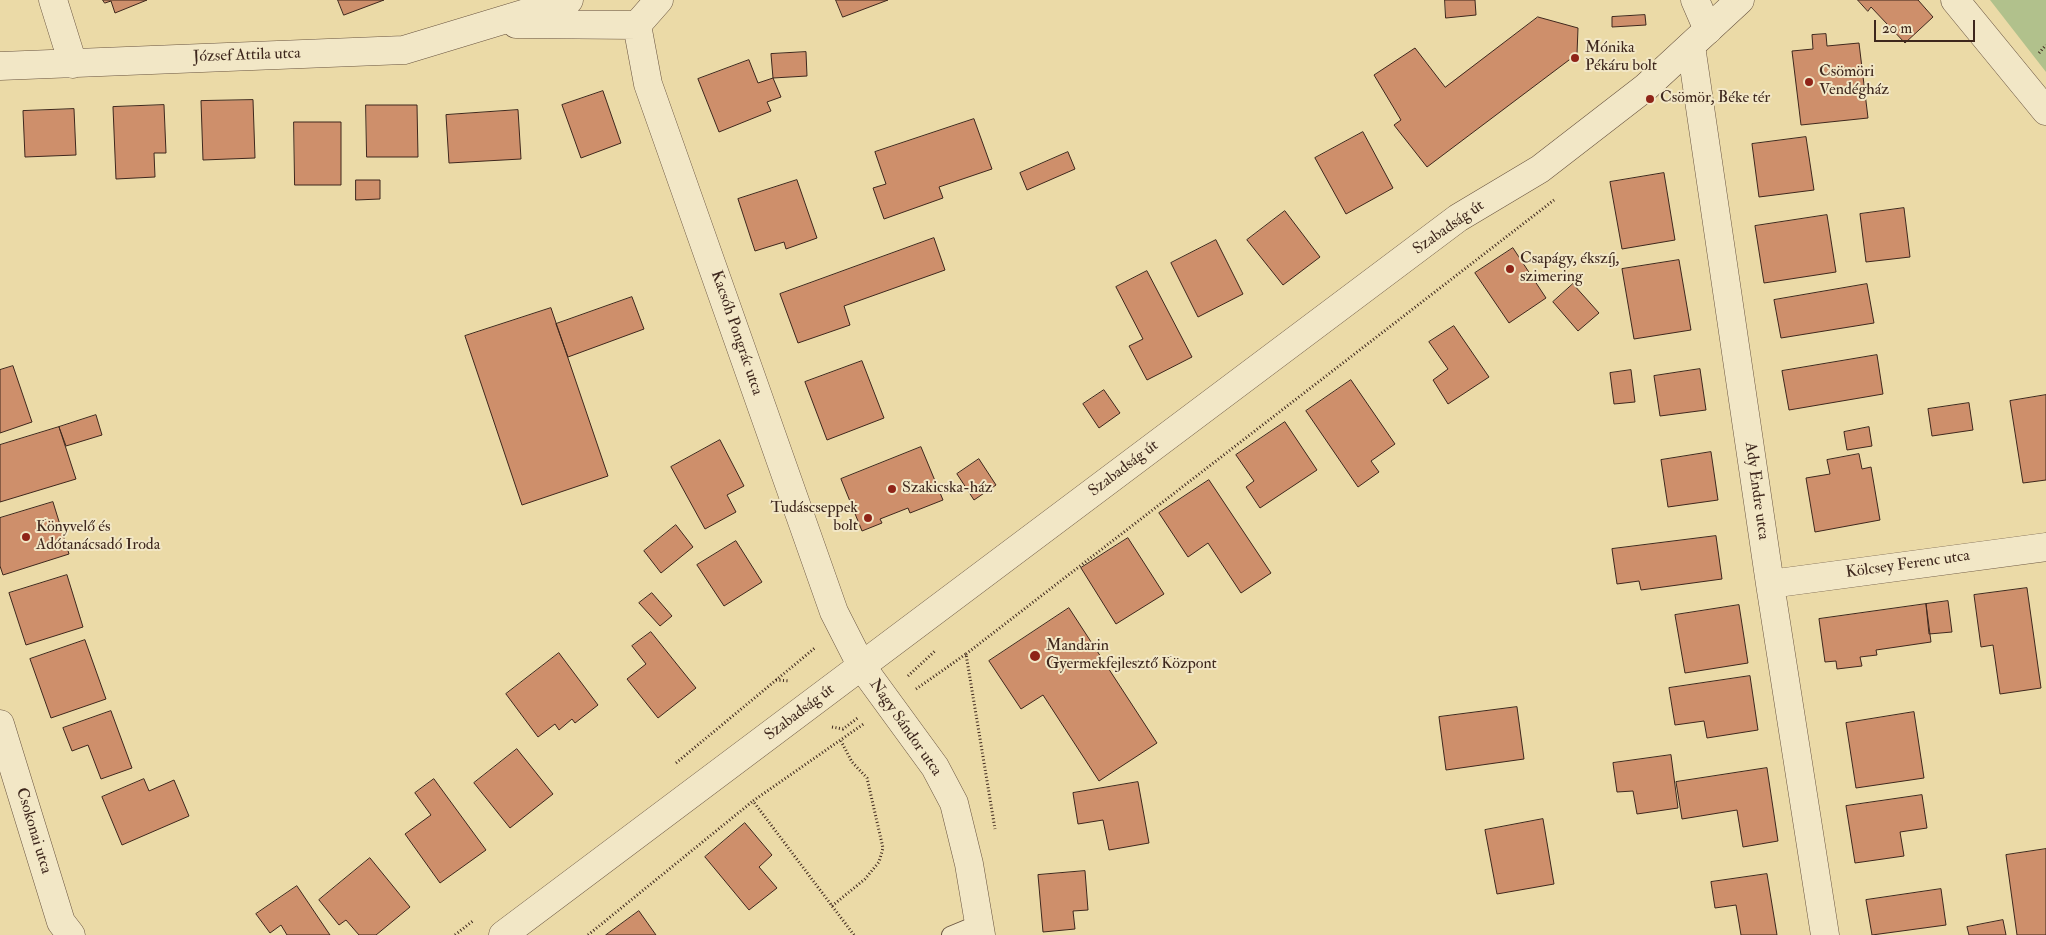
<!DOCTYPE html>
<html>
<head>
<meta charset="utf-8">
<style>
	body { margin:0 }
	#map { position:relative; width:2046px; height:935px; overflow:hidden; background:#ebdaa7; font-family:"IM FELL Double Pica",serif }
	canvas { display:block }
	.scale { position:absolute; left:1874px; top:20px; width:101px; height:22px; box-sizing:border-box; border:2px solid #3e271d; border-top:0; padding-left:6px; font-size:15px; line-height:18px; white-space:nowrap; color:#3e271d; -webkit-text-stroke:4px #f2e7c6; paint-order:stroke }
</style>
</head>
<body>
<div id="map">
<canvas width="2046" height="935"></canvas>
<div class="scale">20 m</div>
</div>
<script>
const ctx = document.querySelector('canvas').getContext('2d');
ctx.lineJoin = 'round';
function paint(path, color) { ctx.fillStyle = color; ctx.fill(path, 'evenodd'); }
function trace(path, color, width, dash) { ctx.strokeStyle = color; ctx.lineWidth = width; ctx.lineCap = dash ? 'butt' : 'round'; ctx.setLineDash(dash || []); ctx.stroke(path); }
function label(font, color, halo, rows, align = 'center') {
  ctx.font = font + ' "IM FELL Double Pica",serif'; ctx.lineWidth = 4; ctx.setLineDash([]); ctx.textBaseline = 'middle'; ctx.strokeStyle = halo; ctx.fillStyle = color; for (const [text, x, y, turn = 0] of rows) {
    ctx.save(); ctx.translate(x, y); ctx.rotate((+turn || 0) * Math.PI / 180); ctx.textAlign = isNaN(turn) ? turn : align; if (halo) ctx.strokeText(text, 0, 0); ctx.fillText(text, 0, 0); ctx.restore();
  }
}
paint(new Path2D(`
	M1990,0H2046V72Z`), '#b1c18c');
const building = new Path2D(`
	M103,0H147L115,13L111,1L105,3Z
	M338,0H384L344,15Z
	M836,0H888L843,17Z
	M1445,0H1475L1476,15L1446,18Z
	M1858,0H1918L1933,17L1905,43L1871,7L1868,11Z
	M1645,15L1646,25L1612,27V17Z
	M1538,17L1578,28L1577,54L1427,167L1394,125L1401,120L1374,75L1415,48L1445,87Z
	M1826,34L1827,46L1859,43L1868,118L1801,125L1792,51L1813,49L1812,35Z
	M806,52L807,76L773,78L771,54Z
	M749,60L758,83L773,78L781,97L767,102L771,111L719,132L698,79Z
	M603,91L621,143L581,158L562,105Z
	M253,100L255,158L203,160L201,101Z
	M164,105L166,153H154L155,177L116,179L113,107Z
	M366,105H417L418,157H367Z
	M74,109L76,155L25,157L23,111Z
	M518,110L521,159L449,163L446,115Z
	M974,119L992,169L939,187L943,198L884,219L873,188L886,184L875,152Z
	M294,122H341V185H295Z
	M1363,132L1393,188L1346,214L1315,158Z
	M1806,137L1814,190L1759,197L1752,144Z
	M1068,152L1075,169L1027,190L1020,173Z
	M1664,173L1675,240L1622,249L1610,182Z
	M356,180H380V199L356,200Z
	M797,180L817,238L786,249L784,242L755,251L738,199Z
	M1904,208L1910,257L1866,262L1860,214Z
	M1285,211L1320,257L1283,285L1247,240Z
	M1827,215L1836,272L1764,283L1755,226Z
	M934,238L945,270L844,306L850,325L798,343L780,294Z
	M1216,240L1243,294L1198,317L1171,263Z
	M1513,248L1546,298L1509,323L1475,273Z
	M1679,260L1691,330L1634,339L1622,269Z
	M1147,271L1192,357L1147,380L1129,346L1143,339L1116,287Z
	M1573,284L1599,313L1578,331L1553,302Z
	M1867,284L1874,323L1781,338L1774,300Z
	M632,297L644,329L568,357L556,324Z
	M551,308L608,476L522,505L465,336Z
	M1454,326L1489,377L1448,404L1433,380L1448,369L1429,342Z
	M1877,355L1883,394L1789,410L1782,371Z
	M862,361L884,418L827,440L805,382Z
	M13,366L32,422L0,433V370Z
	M1700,369L1706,410L1660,416L1654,376Z
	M1631,370L1635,402L1614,404L1610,373Z
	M1351,380L1395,444L1371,461L1379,472L1358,487L1306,411Z
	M1104,390L1120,413L1099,428L1083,404Z
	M2046,395V480L2023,483L2010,401Z
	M1969,403L1973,430L1932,436L1928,409Z
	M96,415L102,435L66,446L59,427Z
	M1285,422L1317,470L1260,508L1246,487L1254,481L1236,455Z
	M59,427L76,479L0,502V445Z
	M1869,427L1872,446L1847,450L1844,432Z
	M720,440L744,486L727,495L736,512L705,529L671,467Z
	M921,447L943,500L910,513L908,508L880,519L882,523L862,531L841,479Z
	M1711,452L1718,500L1668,507L1661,460Z
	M1859,454L1862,469L1871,467L1880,520L1815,532L1806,478L1830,474L1827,460Z
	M979,459L996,485L974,500L957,474Z
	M1209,480L1271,573L1241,593L1208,543L1188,557L1159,513Z
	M53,502L69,554L3,575L0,566V518Z
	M676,525L693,547L661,573L644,551Z
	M1716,536L1722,579L1641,590L1639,581L1617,584L1612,549Z
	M1128,538L1164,594L1116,624L1081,568Z
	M736,541L762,582L724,606L697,565Z
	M67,575L83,627L26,645L9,593Z
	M2027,588L2041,688L2000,694L1993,645L1981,647L1974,595Z
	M652,593L672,616L660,626L639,603Z
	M1948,601L1952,632L1929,634L1926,604Z
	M1926,604L1931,642L1876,650L1877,655L1860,657L1862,666L1837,669L1836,661L1825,662L1819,619Z
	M1739,605L1748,663L1685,673L1675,615Z
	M1069,608L1157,743L1099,781L1043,695L1021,709L989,661Z
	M651,632L696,688L658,718L627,679L646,664L632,646Z
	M85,640L106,699L51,718L30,659Z
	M559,653L598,705L575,723L572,719L559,730L555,724L538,737L506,694Z
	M1750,676L1758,730L1707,738L1704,721L1675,725L1669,688Z
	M1517,707L1524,759L1446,770L1439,717Z
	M111,711L132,768L101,779L88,745L72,751L63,728Z
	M1914,712L1924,778L1856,788L1846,723Z
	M517,749L553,794L510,828L474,783Z
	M1671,755L1678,808L1637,814L1633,791L1617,792L1613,763Z
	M1767,768L1778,841L1743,847L1737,810L1682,819L1676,782Z
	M144,779L149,791L174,780L189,816L122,845L102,797Z
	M434,779L486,850L440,883L405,834L431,815L415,793Z
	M1138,782L1149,843L1109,850L1103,820L1078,824L1073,793Z
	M1922,795L1927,828L1900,832L1904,856L1855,863L1846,806Z
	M1543,819L1554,884L1497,894L1485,830Z
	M745,823L772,855L759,867L777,888L749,910L705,857Z
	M2046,849V935H2017L2006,855Z
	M370,858L410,907L376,935H359L346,920L339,925L319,900Z
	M1085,871L1088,910L1073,911L1075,929L1043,932L1038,875Z
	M1767,874L1777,935H1741L1736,905L1715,908L1711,882Z
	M297,886L330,935H287L281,925L270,933L256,914Z
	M1941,889L1946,925L1872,935L1866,900Z
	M639,911L656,935H606Z
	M2003,920L2006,935H1969L1967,927Z`);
paint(building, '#ce8f6b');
trace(building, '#3e271d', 1);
const service = new Path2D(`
	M950,935L979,923`);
const minor = new Path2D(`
	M53,0L73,64
	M1695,0L1708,30
	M1955,0L2046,111
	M516,24L637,25
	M637,25L648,84L834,612L862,667L935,767L954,803L969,864L981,935
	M637,25L659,0
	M1691,46L1770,584L1825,935
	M0,66L404,50L569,0
	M1770,584L2046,547
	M0,724L61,922L71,935`);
const tertiary = new Path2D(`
	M503,935L1458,218L1540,169L1646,87L1740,0`);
trace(service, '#695440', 18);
trace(minor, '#695440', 29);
trace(tertiary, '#695440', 29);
trace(new Path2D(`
	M2039,53L2046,45
	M966,654L1554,200
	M908,676L936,650
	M776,680L790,681
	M916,689L966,654L995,829
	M832,727L843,729L859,717
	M676,763L816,647
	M832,906L865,879L879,862L883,848L867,778L852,762L841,741
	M455,935L474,920
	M588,935L753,801
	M854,935L753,801L865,723`), '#3e271d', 3, [1, 2.5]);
trace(service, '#f2e7c6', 16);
trace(minor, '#f2e7c6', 28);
trace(tertiary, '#f2e7c6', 28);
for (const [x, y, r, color] of [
	[1575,58,5,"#8f2418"],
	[1809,82,5,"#8f2418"],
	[1650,99,5,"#8f2418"],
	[1510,269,5,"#8f2418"],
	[892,489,5,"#8f2418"],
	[868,518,5,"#8f2418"],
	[26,537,5,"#8f2418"],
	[1035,656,6,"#8f2418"]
]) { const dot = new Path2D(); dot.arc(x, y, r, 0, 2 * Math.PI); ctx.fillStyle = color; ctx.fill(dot); trace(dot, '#f2e7c6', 2); }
label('16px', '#3e271d', '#f2e7c6', [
	["Mónika",1585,49],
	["Pékáru bolt",1585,67],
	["Csömöri",1819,73],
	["Vendégház",1819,91],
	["Csömör, Béke tér",1660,99],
	["Csapágy, ékszíj,",1520,260],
	["szimering",1520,278],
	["Szakicska-ház",902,489],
	["Tudáscseppek",858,509,"right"],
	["bolt",858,527,"right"],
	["Könyvelő és",36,528],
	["Adótanácsadó Iroda",36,546],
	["Mandarin",1046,647],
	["Gyermekfejlesztő Központ",1046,665]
], 'left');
label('16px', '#3e271d', '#f2e7c6', [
	["József Attila utca",247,56,-2],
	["Szabadság út",1449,228,-35],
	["Kacsóh Pongrác utca",736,333,71],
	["Szabadság út",1124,469,-37],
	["Ady Endre utca",1756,491,82],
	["Kölcsey Ferenc utca",1908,565,-8],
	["Szabadság út",800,713,-37],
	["Nagy Sándor utca",905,728,55],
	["Csokonai utca",33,831,73]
]);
</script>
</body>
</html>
